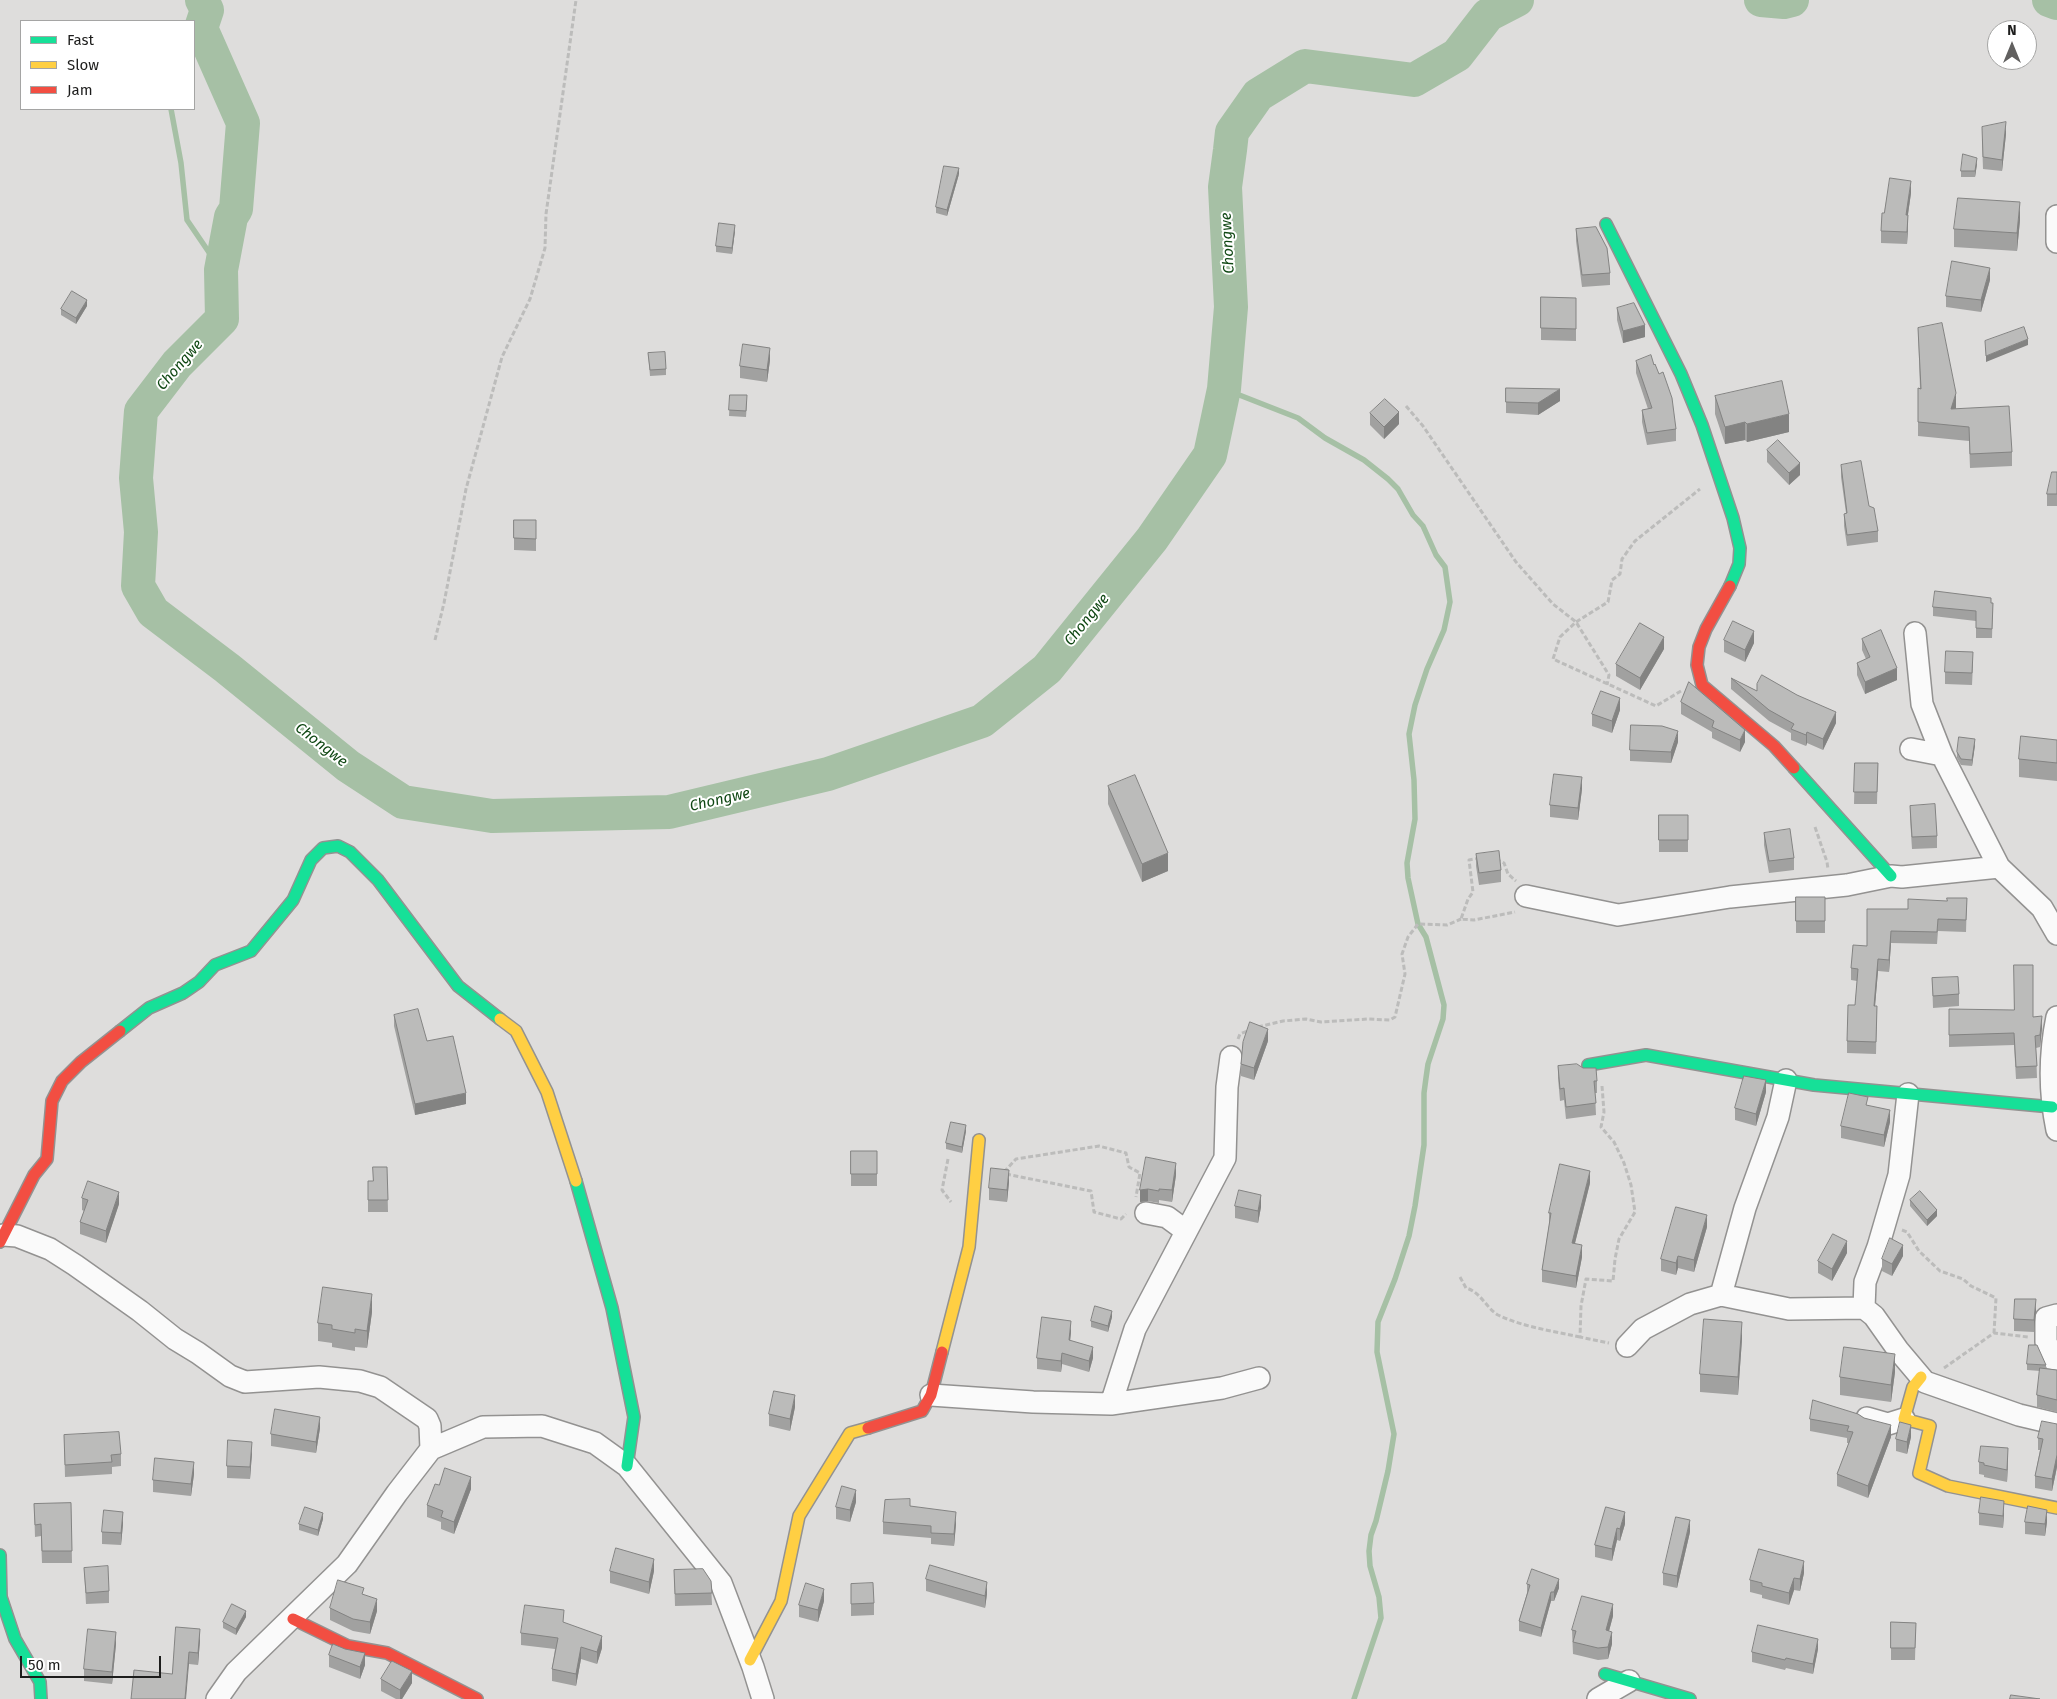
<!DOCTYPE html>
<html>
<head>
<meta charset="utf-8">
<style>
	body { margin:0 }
	#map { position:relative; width:2057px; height:1699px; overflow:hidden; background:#dedddc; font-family:"Fira Sans",sans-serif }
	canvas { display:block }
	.legend { position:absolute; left:20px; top:20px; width:175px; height:90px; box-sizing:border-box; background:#fff; border:1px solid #a5a5a4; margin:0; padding:6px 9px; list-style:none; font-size:15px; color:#1d1d1c }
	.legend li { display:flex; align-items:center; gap:10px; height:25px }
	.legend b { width:25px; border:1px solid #a5a5a4 }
	.north { position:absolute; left:1987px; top:20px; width:50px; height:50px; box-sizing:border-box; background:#fff; border:1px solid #a5a5a4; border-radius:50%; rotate:0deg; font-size:14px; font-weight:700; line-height:20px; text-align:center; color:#1d1d1c }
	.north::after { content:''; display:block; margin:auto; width:18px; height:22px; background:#61605f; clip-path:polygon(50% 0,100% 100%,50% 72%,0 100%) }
	.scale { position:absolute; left:20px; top:1656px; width:141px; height:22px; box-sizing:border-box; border:2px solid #1d1d1c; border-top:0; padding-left:6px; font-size:15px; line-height:18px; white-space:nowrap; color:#1d1d1c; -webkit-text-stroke:4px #fff; paint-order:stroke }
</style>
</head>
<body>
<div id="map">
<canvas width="2057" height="1699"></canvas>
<ul class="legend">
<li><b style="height:6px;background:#16e098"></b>Fast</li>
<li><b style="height:6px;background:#ffcf43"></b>Slow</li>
<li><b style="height:6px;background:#f24e42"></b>Jam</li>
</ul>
<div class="north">N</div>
<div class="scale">50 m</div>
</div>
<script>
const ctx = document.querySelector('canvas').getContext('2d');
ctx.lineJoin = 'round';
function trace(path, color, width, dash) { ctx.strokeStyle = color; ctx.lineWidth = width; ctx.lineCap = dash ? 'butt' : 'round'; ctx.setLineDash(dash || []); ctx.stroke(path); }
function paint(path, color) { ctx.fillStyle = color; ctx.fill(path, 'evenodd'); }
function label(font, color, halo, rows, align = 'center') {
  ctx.font = font + ' "Fira Sans",sans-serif'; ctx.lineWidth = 4; ctx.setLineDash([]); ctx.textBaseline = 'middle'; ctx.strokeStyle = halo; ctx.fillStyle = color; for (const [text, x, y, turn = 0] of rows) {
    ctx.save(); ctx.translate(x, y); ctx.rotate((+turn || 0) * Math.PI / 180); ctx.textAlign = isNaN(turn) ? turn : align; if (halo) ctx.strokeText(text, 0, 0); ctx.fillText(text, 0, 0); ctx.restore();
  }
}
trace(new Path2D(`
	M194,31L201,28
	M171,109L181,163L187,220L221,270
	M1224,389L1298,418L1325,438L1364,460L1388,479L1398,489L1413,515L1423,526L1436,555L1445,567L1450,602L1444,630L1427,669L1415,705L1409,734L1414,780L1415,819L1407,863L1408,878L1418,924L1426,937L1444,1005L1443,1019L1428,1064L1426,1078L1424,1093V1145L1415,1206L1409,1236L1395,1279L1378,1322L1377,1352L1394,1434L1388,1471L1376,1521L1371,1535L1369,1551L1370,1566L1379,1597L1381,1618L1354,1699`), '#a6c0a5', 5.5);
trace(new Path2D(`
	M202,0L207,10L201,28L243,123L236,209L231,217L221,270L222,319L177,364L141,411L136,478L141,532L138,586L153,612L227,668L348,766L403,802L492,816L669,812L828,774L982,721L1047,669L1152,539L1210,455L1224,389L1231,307L1225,187L1230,150L1232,132L1258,95L1305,66L1414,80L1457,55L1488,15L1517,0
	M1761,0L1784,2L1792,0
	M2049,0L2057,3`), '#a6c0a5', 34);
const street = new Path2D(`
	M2057,216V242
	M1915,633L1922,704L1942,755L1999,867L2042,908L2057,934
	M1911,749L1942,755
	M1526,896L1618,915L1730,897L1847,885L1891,876L1902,877L1999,867
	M2057,1017C2049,1056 2049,1091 2057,1130
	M1146,1213L1167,1217L1186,1231
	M3,1235L17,1236L50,1249L75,1265L140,1311L175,1339L198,1353L230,1376L245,1382L319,1377L360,1381L380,1387L427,1419L430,1426L431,1449
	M1721,1295L1789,1309L1864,1308L1865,1282L1878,1247L1899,1175L1908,1094
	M1864,1308L1874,1316L1898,1350L1925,1382L2019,1415L2057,1424
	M2057,1315L2046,1318V1342L2057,1365
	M1627,1346L1643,1329L1690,1304L1721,1295L1745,1208L1778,1117L1786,1080
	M931,1395L1033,1402L1111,1404L1222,1388L1259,1378
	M1111,1404L1135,1329L1225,1158L1227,1087L1231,1057
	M1867,1418L1888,1424L1904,1419
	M217,1699L236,1672L347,1564L397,1493L431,1449L483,1427L542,1426L595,1443L627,1466L721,1583L753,1667L763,1699
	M1598,1699L1629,1681`);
const fast = new Path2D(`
	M1606,224L1681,374L1702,425L1733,518L1740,548L1739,564L1730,586
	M1794,768L1891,876
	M120,1031L149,1008L183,993L199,982L215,965L251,951L293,900L311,860L323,848L338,846L350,852L378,880L458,986L500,1019
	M1588,1065L1646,1055L1814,1085L2052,1107
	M576,1181L612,1308L634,1417L627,1466
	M0,1555L1,1597L15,1639L40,1682L41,1699
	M1605,1674L1690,1699`);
const slow = new Path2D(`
	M500,1019L516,1031L547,1092L576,1181
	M942,1352L969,1247L979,1140
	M1921,1377L1913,1387L1904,1419L1930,1426L1919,1473L1948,1486L2057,1508
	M750,1660L781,1601L799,1516L850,1433L868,1428`);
const jam = new Path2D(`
	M1730,586L1706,629L1699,647L1697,665L1702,685L1774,746L1794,768
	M0,1242L34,1175L47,1159L52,1101L62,1081L81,1062L120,1031
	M868,1428L922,1411L931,1395L942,1352
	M293,1619L348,1646L387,1653L477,1699`);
trace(street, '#939291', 24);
trace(fast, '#939291', 14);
trace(slow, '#939291', 14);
trace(jam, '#939291', 14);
trace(new Path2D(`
	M1406,406L1423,426L1516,562L1553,604L1576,622L1609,675L1607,685
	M435,640L444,603L466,489L502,357L530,299L545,248L546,214L576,0
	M1681,691L1656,706L1553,659L1560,637L1576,622L1608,602L1612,580L1620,574L1622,559L1635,541L1700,489
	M1815,827L1827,862L1828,869
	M1480,858L1469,860L1473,892L1468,899L1461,919L1474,920L1515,912
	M1496,859L1504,863L1508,874L1516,881
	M1258,1027L1283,1021L1306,1019L1321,1022L1368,1019L1390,1020L1395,1017L1405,974L1402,954L1408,937L1418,924L1447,925L1461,919
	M1238,1039L1240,1034L1250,1030
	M1602,1086L1604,1112L1601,1127L1614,1142L1624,1163L1631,1185L1635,1212L1619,1239L1615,1259L1613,1281L1586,1279L1581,1306L1580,1337L1609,1343
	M948,1159L942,1190L951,1202
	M1004,1172L1016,1159L1099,1146L1126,1153L1129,1167L1140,1173L1136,1197
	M1006,1174L1091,1191L1094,1212L1121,1219L1126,1214
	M1902,1230L1907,1232L1919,1251L1940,1271L1963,1279L1971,1286L1996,1298L1994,1333
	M1460,1277L1466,1288C1481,1292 1486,1308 1498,1315C1523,1327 1553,1331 1580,1337
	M1944,1368L1994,1333L2028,1337`), '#bcbcbb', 3, [5, 2.5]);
trace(street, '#fafafa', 21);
trace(fast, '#16e098', 11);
trace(slow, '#ffcf43', 11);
trace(jam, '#f24e42', 11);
paint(new Path2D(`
	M2006,134L2002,171L1983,169L1982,139Z
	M1977,164L1975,177H1961V171Z
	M959,174L947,216L936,213V207Z
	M1911,193L1908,215V227L1907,244L1881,243V231L1884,213Z
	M2020,220L2017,251L1954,247V229Z
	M1576,229L1610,273V285L1582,287L1576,241Z
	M735,231L732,254L716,252V246Z
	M1990,280L1981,312L1946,307V296Z
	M1541,297L1576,298V341L1541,340Z
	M87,306L76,324L61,315V309Z
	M1617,308L1645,337L1623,343L1617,320Z
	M1918,328L1956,408L1955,409L2012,452V466L1970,468L1969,441L1918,436V388L1920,389Z
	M648,353L666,369V375L650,376Z
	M770,360L767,382L740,378V366Z
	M1636,361L1676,429V441L1647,445L1642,422V410L1648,409L1636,373Z
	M1506,388L1560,401L1538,415L1506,413Z
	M730,395L747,401L746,417L729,416Z
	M1715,396L1789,432L1747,442L1745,440L1725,444L1715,414Z
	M1370,413L1399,424L1384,439L1370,425Z
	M1767,450L1800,475L1789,485L1767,462Z
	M1841,465L1878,531V542L1847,546L1844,526V514L1846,513L1841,477Z
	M2057,472V506H2047V494Z
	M514,520H536V551L514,550Z
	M1993,603L1992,638H1976V621L1933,616V607Z
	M1862,639L1897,680L1865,694L1857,675V663L1866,659L1862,650Z
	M1724,640L1754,643L1745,662L1724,652Z
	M1664,649L1640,690L1616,676V664Z
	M1973,664L1972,685L1945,684V672Z
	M1731,678L1757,691V684L1836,723L1823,750L1807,743L1806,746L1791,740V733L1769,721L1731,689Z
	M1689,682L1745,742L1740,752L1712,738V732L1681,714V702Z
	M1620,710L1612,733L1592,726V714Z
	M2057,740V781L2019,777V759Z
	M1678,742L1671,763L1630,761V750Z
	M1975,745L1972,766L1961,765L1957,758V752Z
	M1855,763H1878L1877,804H1854Z
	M1108,786L1168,871L1142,882L1108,804Z
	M1582,789L1578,820L1550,817V805Z
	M1910,806L1937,836V848L1912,849L1910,818Z
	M1659,815H1688V852H1659Z
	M1764,833L1794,858V870L1769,873L1764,845Z
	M1476,854L1501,870V882L1479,885L1476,866Z
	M1796,897H1825V933H1796Z
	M1967,898L1966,932L1938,931L1937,944L1891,943L1889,972L1878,971L1875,1006H1877L1876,1054L1847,1053V1041L1855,1005L1857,981L1851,980V968L1867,946L1908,909L1947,901Z
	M1932,978L1959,994V1006L1933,1008Z
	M1949,1009L2033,1017L2042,1028L2040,1047L2036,1048L2037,1078L2016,1079L2014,1045L1949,1047Z
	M394,1015L427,1041L466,1104L415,1115L394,1026Z
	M1268,1041L1254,1080L1241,1076V1064Z
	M1558,1066L1597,1081V1093H1595L1596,1115L1566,1119L1564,1100L1560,1101L1558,1078Z
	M1766,1092L1756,1126L1735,1120V1108Z
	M1868,1105L1890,1122L1884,1147L1841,1138V1126Z
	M966,1131L962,1153L946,1149V1143Z
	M851,1151H877V1186H851Z
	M387,1167L388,1212H368V1181H373Z
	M1176,1175L1172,1202L1159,1200V1203L1148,1201L1140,1202V1190Z
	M1009,1182L1007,1202L989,1200V1188Z
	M1590,1183L1575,1243L1582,1257L1576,1288L1542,1282V1270L1549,1225V1213Z
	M82,1198L119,1204L106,1243L80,1234V1222L84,1211L82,1210Z
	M1910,1200L1937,1216L1927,1226L1910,1206Z
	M1235,1206L1261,1207L1258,1223L1235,1218Z
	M1707,1227L1694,1272L1678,1268L1676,1275L1661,1271V1259Z
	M1847,1253L1832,1281L1818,1273V1261Z
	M1903,1256L1892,1276L1882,1271V1259Z
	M2036,1311L2034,1332L2014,1331V1319Z
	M372,1312L367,1348L355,1347V1351L332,1347V1343L318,1341V1323Z
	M1112,1317L1108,1332L1091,1327V1321Z
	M1071,1332L1070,1340L1093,1358L1089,1372L1062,1364L1061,1372L1037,1369V1358Z
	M1742,1339L1738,1395L1700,1392V1374Z
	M2027,1364L2046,1365V1368L2057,1370V1412L2037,1407V1395L2040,1371L2027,1370Z
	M1895,1372L1891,1402L1840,1395V1377Z
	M795,1407L790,1431L769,1426V1414Z
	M1858,1414L1891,1437L1868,1498L1837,1486V1474L1849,1443H1847V1438L1810,1431V1419Z
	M2057,1424V1467L2052,1491L2035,1488V1476L2040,1450H2038V1438Z
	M320,1428L316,1453L271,1446V1434Z
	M64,1435L121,1454V1466L112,1467V1474L65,1477Z
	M1911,1437L1907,1454L1896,1451V1439Z
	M252,1453L250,1479L227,1478V1466Z
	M2008,1460L2007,1482L1984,1477V1475L1979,1474V1462Z
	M194,1474L191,1496L153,1492V1480Z
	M439,1485L471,1489L454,1534L441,1529V1522L427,1517V1505Z
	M856,1502L850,1522L836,1519V1507Z
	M71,1503L72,1563H42L41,1536L35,1537L34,1504Z
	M910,1506L956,1524L954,1546L931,1544V1538L883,1534V1522Z
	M1606,1507L1625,1524L1620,1541L1617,1540L1612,1561L1595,1557V1545Z
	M1979,1513H2004L2003,1528L1979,1525Z
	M323,1519L318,1536L299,1530V1524Z
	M2025,1522H2047L2045,1536L2025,1534Z
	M123,1524L121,1545L102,1544V1532Z
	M1690,1532L1677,1588L1663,1585V1573Z
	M84,1568L109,1591V1603L86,1604Z
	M674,1570L711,1581L712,1605L675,1606Z
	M610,1571H654L649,1594L610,1583Z
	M1804,1573L1800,1591L1794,1590L1789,1605L1762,1598V1595L1750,1592V1580Z
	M926,1579L987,1594L985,1608L926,1591Z
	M851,1584L874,1603V1615L851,1616Z
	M1527,1584L1559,1588L1554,1601H1551L1541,1637L1519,1631V1621L1527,1593Z
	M364,1595L377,1611L370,1634L353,1631L330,1620V1608Z
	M824,1601L818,1622L799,1617V1605Z
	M1613,1616L1609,1631L1612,1644L1608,1659L1598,1660L1573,1654L1572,1630Z
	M246,1617L236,1635L223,1628V1622Z
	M1891,1622L1916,1623L1915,1660H1891Z
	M564,1623L602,1648L597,1664L581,1659L576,1686L552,1681V1669L555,1649L521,1645V1633Z
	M176,1627L200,1640L198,1665L189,1664Z
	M116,1644L112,1684L84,1681V1669Z
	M1818,1649L1813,1674L1786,1668L1785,1670L1752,1662V1652Z
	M329,1655L365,1665L360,1679L329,1667Z
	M381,1679L412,1683L402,1699H396L381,1691Z`), '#a1a1a0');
paint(new Path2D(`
	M2006,122V134L2002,171V160Z
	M1977,158V164L1975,177V171Z
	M959,168V174L947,216V210Z
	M1911,181V193L1906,227V215Z
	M2020,202V220L2017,251V233Z
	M1908,215V227L1907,244V232Z
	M735,225V231L732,254V248Z
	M1990,268V280L1981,312V300Z
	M87,300V306L76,324V318Z
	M1645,325V337L1623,343V331Z
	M2028,339V345L1986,362V356Z
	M770,348V360L767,382V370Z
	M1560,389V401L1538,415V403Z
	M1956,393V408L1951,424V409Z
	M1399,412V424L1384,439V427Z
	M1789,414V432L1747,442V424Z
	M1745,422V440L1725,444V427Z
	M1800,463V475L1789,485V473Z
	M1754,631V643L1745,662V650Z
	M1664,637V649L1640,690V678Z
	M1897,668V680L1865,694V682Z
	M1620,698V710L1612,733V721Z
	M1836,712V723L1823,750V739Z
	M1745,730V742L1740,752V740Z
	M1678,731V742L1671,763V752Z
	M1807,732V743L1806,746V735Z
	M1975,739V745L1972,766V760Z
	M1582,777V789L1578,820V808Z
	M1168,853V871L1142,882V864Z
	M1891,931V943L1889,972V960Z
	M1878,959V971L1874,1018V1006Z
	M2042,1016V1028L2040,1047V1035Z
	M1268,1029V1041L1254,1080V1068Z
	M1766,1080V1092L1756,1126V1114Z
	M466,1093V1104L415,1115V1104Z
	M1890,1110V1122L1884,1147V1135Z
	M966,1125V1131L962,1153V1147Z
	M1176,1163V1175L1172,1202V1190Z
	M1009,1170V1182L1007,1202V1190Z
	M1590,1171V1183L1572,1255V1243Z
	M1148,1189V1201L1140,1202V1190Z
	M119,1192V1204L106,1243V1231Z
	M1261,1195V1207L1258,1223V1211Z
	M1937,1210V1216L1927,1226V1220Z
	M1707,1215V1227L1694,1272V1260Z
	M1847,1241V1253L1832,1281V1269Z
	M1582,1245V1257L1576,1288V1276Z
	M1903,1245V1256L1892,1276V1264Z
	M1678,1256V1268L1676,1275V1263Z
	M372,1294V1312L367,1348V1331Z
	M2036,1299V1311L2034,1332V1320Z
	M1112,1311V1317L1108,1332V1326Z
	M1071,1321V1332L1069,1351V1340Z
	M1742,1322V1339L1738,1395V1377Z
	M1093,1347V1358L1089,1372V1361Z
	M1062,1353V1364L1061,1372V1361Z
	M1895,1354V1372L1891,1402V1385Z
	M795,1395V1407L790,1431V1419Z
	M320,1417V1428L316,1453V1442Z
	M1891,1425V1437L1868,1498V1486Z
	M1911,1425V1437L1907,1454V1442Z
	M252,1442V1453L250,1479V1467Z
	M2008,1448V1460L2007,1482V1470Z
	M2057,1455V1467L2052,1491V1479Z
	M194,1462V1474L191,1496V1484Z
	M471,1477V1489L454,1534V1522Z
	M856,1490V1502L850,1522V1510Z
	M2004,1501V1513L2003,1528V1516Z
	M2047,1510V1522L2045,1536V1524Z
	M123,1512V1524L121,1545V1533Z
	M956,1512V1524L954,1546V1534Z
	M1625,1512V1524L1620,1541V1529Z
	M323,1513V1519L318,1536V1530Z
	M1690,1520V1532L1677,1588V1576Z
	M1617,1528V1540L1612,1561V1549Z
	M654,1559V1571L649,1594V1582Z
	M1804,1561V1573L1800,1591V1579Z
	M1794,1578V1590L1789,1605V1593Z
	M1559,1579V1588L1554,1601V1592Z
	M987,1582V1594L985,1608V1596Z
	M824,1589V1601L818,1622V1610Z
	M1551,1592V1601L1541,1637V1628Z
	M377,1599V1611L370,1634V1622Z
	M1613,1604V1616L1606,1642V1630Z
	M246,1611V1617L236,1635V1629Z
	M200,1629V1640L198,1665V1653Z
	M116,1632V1644L112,1684V1672Z
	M1612,1632V1644L1608,1659V1647Z
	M602,1636V1648L597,1664V1652Z
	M1818,1639V1649L1813,1674V1664Z
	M581,1647V1659L576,1686V1674Z
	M189,1652V1664L186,1699H185Z
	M365,1653V1665L360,1679V1667Z
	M412,1671V1683L402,1699H400V1690Z`), '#838382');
const building = new Path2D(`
	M2006,122L2002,160L1983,157L1982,127Z
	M1963,154L1977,158L1975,171H1961Z
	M944,166L959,168L947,210L936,207Z
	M1890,178L1911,181L1906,215H1908L1907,232L1881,231L1882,213H1884Z
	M1958,198L2020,202L2017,233L1954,229Z
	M719,223L735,225L732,248L716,246Z
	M1596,227L1607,248L1610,273L1582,275L1576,229Z
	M1952,261L1990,268L1981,300L1946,296Z
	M72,291L87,300L76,318L61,309Z
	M1541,297L1576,298V329L1541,328Z
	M1634,303L1645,325L1623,331L1617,308Z
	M1942,323L1956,393L1951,409L2009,406L2012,452L1970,454L1969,427L1918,422V388L1921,389L1918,328Z
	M2024,327L2028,339L1986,356L1985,341Z
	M743,344L770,348L767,370L740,366Z
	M665,352L666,369L650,370L648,353Z
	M1651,355L1654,365L1655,364L1659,374L1663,372L1672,398L1676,429L1647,433L1642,410L1652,408L1636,361Z
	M1782,381L1789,414L1747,424L1745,422L1725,427L1715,396Z
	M1506,388L1560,389L1538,403L1506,402Z
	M730,395H747L746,411L729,410Z
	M1385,399L1399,412L1384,427L1370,413Z
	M1778,440L1800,463L1789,473L1767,450Z
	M1861,461L1869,506L1874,508L1878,531L1847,535L1844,514L1847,513L1841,465Z
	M2052,472H2057V494H2047Z
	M514,520H536V539L514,538Z
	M1935,591L1991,598V603H1993L1992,629L1976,628V611L1933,607Z
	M1733,621L1754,631L1745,650L1724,640Z
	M1640,623L1664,637L1640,678L1616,664Z
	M1881,630L1897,668L1865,682L1857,663L1870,657L1862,639Z
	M1946,651L1973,652L1972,673L1945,672Z
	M1762,675L1797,695L1836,712L1823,739L1807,732L1806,735L1791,729L1794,724L1769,710L1731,678L1757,691V684Z
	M1689,682L1745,730L1740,740L1712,727L1714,721L1681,702Z
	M1601,691L1620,698L1612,721L1592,714Z
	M1631,725L1662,726L1678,731L1671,752L1630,750Z
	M2021,736L2057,740V763L2019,759Z
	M1959,737L1975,739L1972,760L1961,759L1957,752Z
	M1855,763H1878L1877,792H1854Z
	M1554,774L1582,777L1578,808L1550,805Z
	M1135,775L1168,853L1142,864L1108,786Z
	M1935,804L1937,836L1912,837L1910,806Z
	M1659,815H1688V840H1659Z
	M1790,829L1794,858L1769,861L1764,833Z
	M1499,851L1501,870L1479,873L1476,854Z
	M1796,897H1825V921H1796Z
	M1947,898H1967L1966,920L1938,919L1937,932L1891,931L1889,960L1878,959L1874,1006H1877L1876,1042L1847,1041L1848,1005H1855L1858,969L1851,968L1853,945L1867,946V909H1908V899L1947,901Z
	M2014,965H2033V1017L2042,1016L2040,1035L2035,1036L2037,1066L2016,1067L2014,1033L1949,1035V1009L2014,1010Z
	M1958,977L1959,994L1933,996L1932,978Z
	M418,1009L427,1041L453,1036L466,1093L415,1104L394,1015Z
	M1250,1022L1268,1029L1254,1068L1241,1064L1243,1042Z
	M1577,1064L1583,1068H1596L1597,1081H1594L1596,1103L1566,1107L1564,1088L1560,1089L1558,1066Z
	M1744,1076L1766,1080L1756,1114L1735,1108Z
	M1849,1093L1868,1097L1866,1105L1890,1110L1884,1135L1841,1126Z
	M951,1122L966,1125L962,1147L946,1143Z
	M851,1151H877V1174H851Z
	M1146,1157L1176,1163L1172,1190L1159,1189V1191L1148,1189L1140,1190Z
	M1560,1164L1590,1171L1572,1243L1582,1245L1576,1276L1542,1270L1551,1213H1549Z
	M373,1167H387L388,1200H368V1181H373Z
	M991,1168L1009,1170L1007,1190L989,1188Z
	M88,1181L119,1192L106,1231L80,1222L88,1200L82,1198Z
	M1239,1190L1261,1195L1258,1211L1235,1206Z
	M1920,1191L1937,1210L1927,1220L1910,1200Z
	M1676,1207L1707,1215L1694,1260L1678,1256L1676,1263L1661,1259Z
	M1833,1234L1847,1241L1832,1269L1818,1261Z
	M1890,1238L1903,1245L1892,1264L1882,1259Z
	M323,1287L372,1294L367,1331L355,1329V1333L332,1329V1325L318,1323Z
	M2015,1299H2036L2034,1320L2014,1319Z
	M1095,1306L1112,1311L1108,1326L1091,1321Z
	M1042,1317L1071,1321L1069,1340L1093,1347L1089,1361L1062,1353L1061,1361L1037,1358Z
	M1704,1319L1742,1322L1738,1377L1700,1374Z
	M2029,1345H2037L2046,1365L2027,1364Z
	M1844,1347L1895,1354L1891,1385L1840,1377Z
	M2040,1368L2057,1370V1400L2037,1395Z
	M774,1391L795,1395L790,1419L769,1414Z
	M1813,1400L1858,1414L1864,1418L1891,1425L1868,1486L1837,1474L1853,1432L1847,1431L1849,1426L1810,1419Z
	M275,1409L320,1417L316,1442L271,1434Z
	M2042,1421L2057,1424V1455L2052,1479L2035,1476L2043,1439L2038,1438Z
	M1900,1422L1911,1425L1907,1442L1896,1439Z
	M119,1432L121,1454L111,1455L112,1462L65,1465L64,1435Z
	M228,1440L252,1442L250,1467L227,1466Z
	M1981,1446L2008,1448L2007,1470L1984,1465V1463L1979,1462Z
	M155,1458L194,1462L191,1484L153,1480Z
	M445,1468L471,1477L454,1522L441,1517L443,1511L427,1505L435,1484L439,1485Z
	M842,1486L856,1490L850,1510L836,1507Z
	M1981,1497L2004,1501L2003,1516L1979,1513Z
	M910,1499V1506L956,1512L954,1534L931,1533V1526L883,1522L885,1500Z
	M71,1503L72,1551H42L41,1524L35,1525L34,1504Z
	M2028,1506L2047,1510L2045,1524L2025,1522Z
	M305,1507L323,1513L318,1530L299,1524Z
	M1606,1507L1625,1512L1620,1529L1617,1528L1612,1549L1595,1545Z
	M104,1510L123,1512L121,1533L102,1532Z
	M1676,1517L1690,1520L1677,1576L1663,1573Z
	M616,1548L654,1559L649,1582L610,1571Z
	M1759,1549L1804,1561L1800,1579L1794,1578L1789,1593L1762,1586V1583L1750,1580Z
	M930,1565L987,1582L985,1596L926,1579Z
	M108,1566L109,1591L86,1593L84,1568Z
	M703,1569L711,1581L712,1593L675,1594L674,1570Z
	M1532,1569L1559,1579L1554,1592H1551L1541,1628L1519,1621L1530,1585L1527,1584Z
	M338,1580L364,1588L362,1594L377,1599L370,1622L353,1619L330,1608Z
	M806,1583L824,1589L818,1610L799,1605Z
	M873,1583L874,1603L851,1604V1584Z
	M1582,1596L1613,1604L1606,1630L1612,1632L1608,1647L1598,1648L1573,1642L1576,1631L1572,1630Z
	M232,1604L246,1611L236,1629L223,1622Z
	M525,1605L564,1610L563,1622L602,1636L597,1652L581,1647L576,1674L552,1669L558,1638L521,1633Z
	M1891,1622L1916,1623L1915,1648H1891Z
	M1758,1625L1818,1639L1813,1664L1786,1658L1785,1660L1752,1652Z
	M176,1627L200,1629L198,1653L189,1652L185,1699H131L134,1670L172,1674Z
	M88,1629L116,1632L112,1672L84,1669Z
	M333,1644L345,1649L365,1653L360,1667L329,1655Z
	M392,1661L412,1671L400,1690L381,1679Z
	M2011,1695L2040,1699H2010Z`);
paint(building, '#bbbbba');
trace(building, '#838382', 1);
label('italic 15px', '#0f4713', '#fff', [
	["Chongwe",1228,243,-93],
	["Chongwe",180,365,-49],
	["Chongwe",1087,620,-51],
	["Chongwe",321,745,38],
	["Chongwe",720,800,-13]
]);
</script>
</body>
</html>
